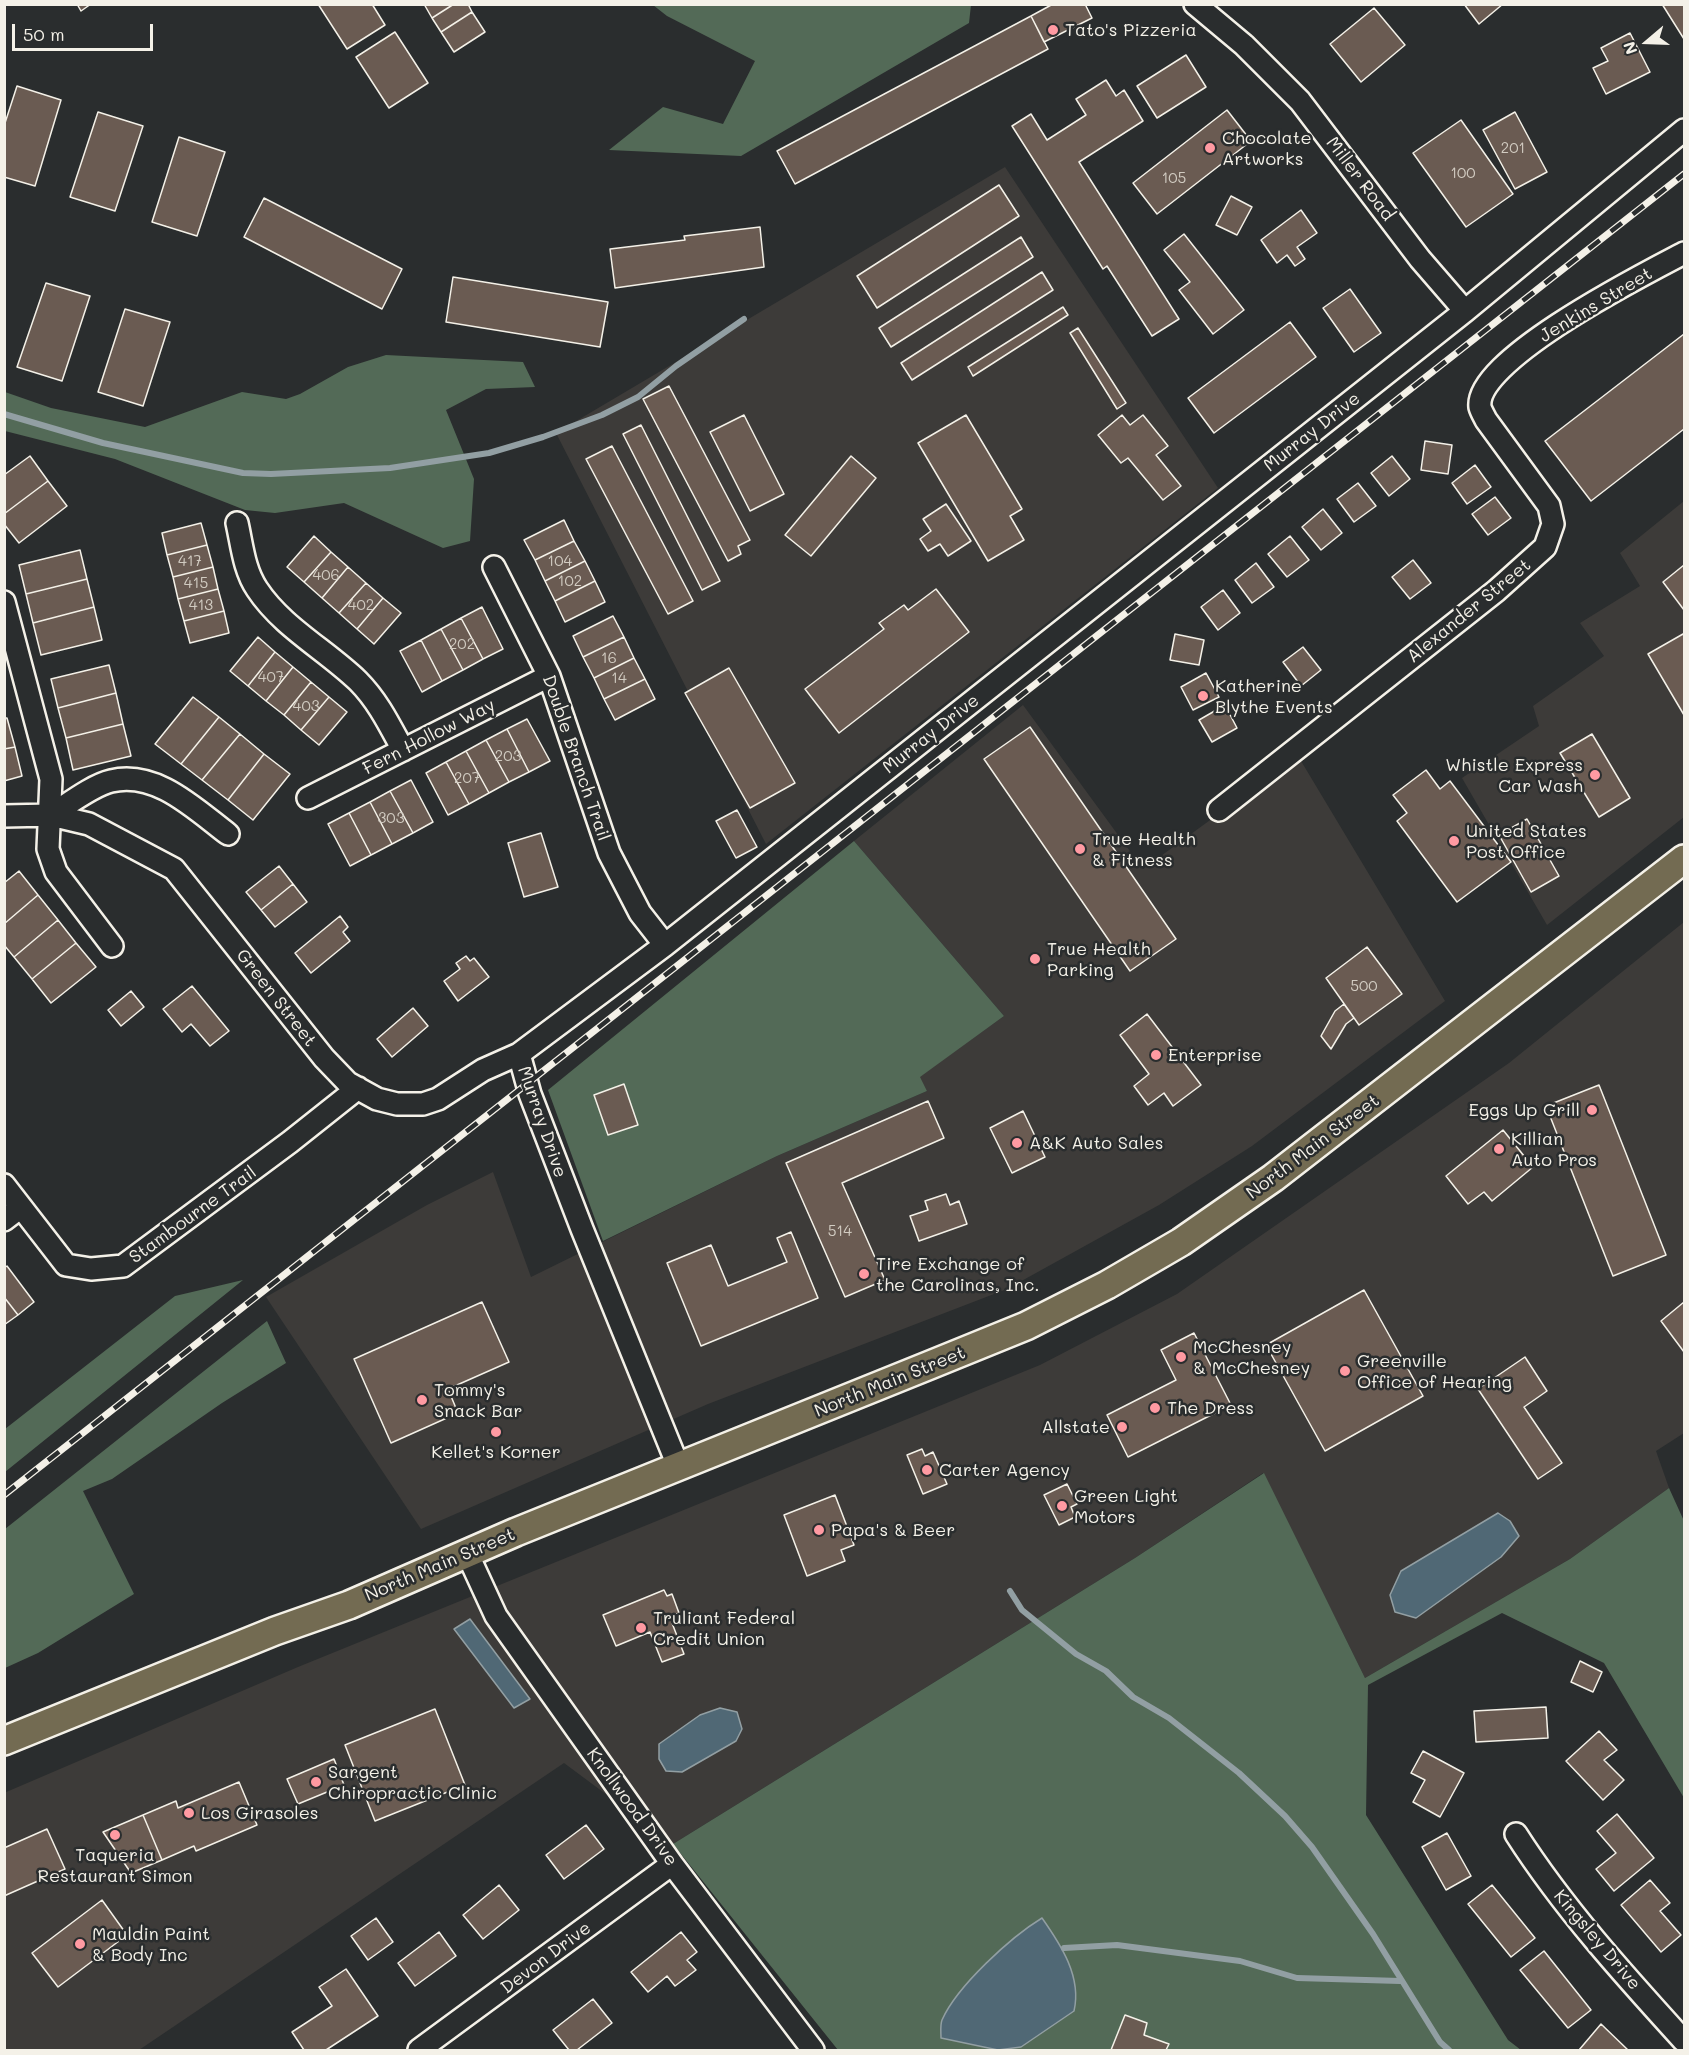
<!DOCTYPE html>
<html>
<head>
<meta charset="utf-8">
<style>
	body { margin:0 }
	#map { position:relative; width:1689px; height:2055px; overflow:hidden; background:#2a2d2e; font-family:Mali,sans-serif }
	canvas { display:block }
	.frame { position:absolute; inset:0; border:6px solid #f4f1e8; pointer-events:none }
	.north { position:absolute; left:1617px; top:12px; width:60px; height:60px; -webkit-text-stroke:4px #2a2d2e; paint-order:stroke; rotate:251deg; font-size:16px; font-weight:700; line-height:24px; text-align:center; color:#f4f1e8 }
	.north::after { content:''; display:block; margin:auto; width:21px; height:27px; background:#f4f1e8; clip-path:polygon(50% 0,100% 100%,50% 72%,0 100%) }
	.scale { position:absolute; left:12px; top:24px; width:141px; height:27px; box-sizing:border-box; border:3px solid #f4f1e8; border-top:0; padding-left:8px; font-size:18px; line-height:21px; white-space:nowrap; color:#f4f1e8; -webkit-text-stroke:4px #2a2d2e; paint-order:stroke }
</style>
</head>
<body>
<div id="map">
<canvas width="1689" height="2055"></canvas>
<div class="frame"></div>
<div class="north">N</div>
<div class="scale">50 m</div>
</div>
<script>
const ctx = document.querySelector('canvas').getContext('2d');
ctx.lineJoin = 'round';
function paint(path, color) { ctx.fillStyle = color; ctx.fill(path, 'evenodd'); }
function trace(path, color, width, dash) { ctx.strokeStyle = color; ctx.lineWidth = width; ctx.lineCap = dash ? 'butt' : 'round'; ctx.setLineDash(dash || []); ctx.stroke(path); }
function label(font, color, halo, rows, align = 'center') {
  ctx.font = font + ' Mali,sans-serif'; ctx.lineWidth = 5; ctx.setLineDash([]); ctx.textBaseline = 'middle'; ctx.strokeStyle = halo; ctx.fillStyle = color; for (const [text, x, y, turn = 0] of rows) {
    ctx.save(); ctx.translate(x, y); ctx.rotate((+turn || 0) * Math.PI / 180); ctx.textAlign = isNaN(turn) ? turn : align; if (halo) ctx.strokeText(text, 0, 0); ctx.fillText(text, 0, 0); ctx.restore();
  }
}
paint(new Path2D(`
	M1005,167L1218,488L766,844L556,433Z
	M1684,501V817L1547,925L1462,778L1539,726L1533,706L1604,656L1580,623L1640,586L1620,553Z
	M1023,705L1143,869L1298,756L1445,1001L1252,1146L1159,1205L1007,1289L708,1404L421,1529L266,1297L427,1205L493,1172L531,1277L777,1156L927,1091L919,1077L1004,1016L854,841Z
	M1684,922V1433L1656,1451L1669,1488L1570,1559L1365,1678L1263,1473L1135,1558L673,1844L564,1763L139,2050H5L4,1793L298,1667L1040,1365L1177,1294L1509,1063Z`), '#3d3b39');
paint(new Path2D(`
	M653,5H971L969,23L741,156L609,150L663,107L723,124L755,61L667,16Z
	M386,355L523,362L535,387L486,389L446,410L474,479L470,541L443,548L344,503L275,513L245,510L115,459L5,431V392L51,408L145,427L242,392L286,399L300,394L348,367Z
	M854,841L1004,1016L920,1077L927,1091L777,1156L603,1241L548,1090Z
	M243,1280L5,1472V1429L175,1296Z
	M267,1321L286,1363L222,1403L112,1479L83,1491L134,1594L38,1653L5,1668V1529Z
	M1264,1473L1365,1678L1570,1559L1669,1488L1684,1521V1798L1604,1663L1502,1613L1368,1685L1366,1815L1508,2040L1521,2050H838L673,1844L1135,1558Z`), '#536a57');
const water = new Path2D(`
	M1498,1513L1510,1521L1519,1536L1501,1557L1416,1618L1395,1612L1390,1595L1401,1571Z
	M470,1619L530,1699L514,1708L454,1629Z
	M720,1708L737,1712L742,1729L736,1741L682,1772L666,1771L659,1759V1744L700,1715Z
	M1042,1918C1061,1945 1082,1977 1074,2011L1021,2047L998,2050L941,2038C941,2032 940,2025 942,2020C957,1986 1011,1937 1042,1918Z`);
paint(water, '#506875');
trace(water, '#929fa3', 1.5);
trace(new Path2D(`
	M4,414L103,443L243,473L271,474L390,468L489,453L543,437L602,415L638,397L676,366L744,319
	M1010,1591L1022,1610L1076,1654L1106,1671L1133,1697L1169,1718L1239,1773L1285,1816L1312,1847L1373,1934L1440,2042L1449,2050
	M1064,1948L1117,1945L1240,1961L1297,1978L1400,1981`), '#929fa3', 6);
const building = new Path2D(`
	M77,4H91L81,11Z
	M318,4H372L385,25L347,49Z
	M424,4H454L432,18Z
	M454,4H468L472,12L441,32L432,18Z
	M1053,4H1085L1092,18L1044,42L1031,16Z
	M1464,4H1503L1479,24Z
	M1662,4H1684V39Z
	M1374,8L1405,45L1361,82L1330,44Z
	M472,12L485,32L454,52L441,32Z
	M1031,16L1048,49L795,184L777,151Z
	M395,32L428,83L389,108L356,57Z
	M1630,33L1650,72L1606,94L1593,68L1608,61L1601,48Z
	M1186,55L1206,87L1157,118L1137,86Z
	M1106,80L1116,96L1124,90L1143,121L1079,162L1179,319L1152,336L1107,266L1103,269L1012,126L1031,114L1047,140L1086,115L1076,99Z
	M17,86L61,100L35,186L4,177V126Z
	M1227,110L1251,141L1157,214L1133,183Z
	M98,112L143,126L115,211L70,197Z
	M1515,112L1547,172L1515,189L1483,130Z
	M1461,120L1513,194L1466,227L1413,153Z
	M179,137L225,152L197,236L152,222Z
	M999,185L1019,216L877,308L857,276Z
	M1231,196L1252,207L1237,235L1216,225Z
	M264,198L402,269L382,309L244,237Z
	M1301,210L1317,233L1297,247L1305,259L1295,266L1287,255L1277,263L1261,240Z
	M760,227L764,267L615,288L610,249L685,240L684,236Z
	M1184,234L1244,310L1213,334L1179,290L1190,282L1164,250Z
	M1021,237L1033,257L891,347L879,328Z
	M1042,272L1053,290L912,380L901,363Z
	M453,277L608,302L600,347L446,322Z
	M46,283L90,296L62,381L17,367Z
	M1350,289L1381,333L1354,352L1323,308Z
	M1063,307L1068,315L973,376L968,367Z
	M125,309L170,322L143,406L98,392Z
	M1290,322L1316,357L1214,433L1188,398Z
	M1078,328L1126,403L1117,409L1070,333Z
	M1684,334V429L1591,501L1545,441Z
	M669,386L750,540L738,546L741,554L728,561L643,399Z
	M744,415L784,494L750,511L710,432Z
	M966,415L1022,509L1010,516L1024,540L988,561L918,443Z
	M1122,415L1130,425L1143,415L1168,446L1156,455L1181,486L1163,500L1128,458L1121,463L1098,435Z
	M641,425L720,581L702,590L623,434Z
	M1425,441L1452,445L1448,474L1421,470Z
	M612,446L693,601L668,614L586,459Z
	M30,456L48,481L4,514V475Z
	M851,456L876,478L811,556L785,535Z
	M1392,456L1410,479L1389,496L1371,473Z
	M1475,465L1491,487L1467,504L1452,483Z
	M48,481L67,506L19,543L4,524V514Z
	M1358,483L1376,506L1354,522L1337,499Z
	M1495,497L1511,518L1488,535L1472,514Z
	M946,504L971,541L948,556L940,544L928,551L920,539L931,531L923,519Z
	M1323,509L1342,533L1321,550L1302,527Z
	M564,520L574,541L535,560L524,540Z
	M201,523L207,545L167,555L162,533Z
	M314,536L331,552L304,582L287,567Z
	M1290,536L1309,560L1287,577L1268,554Z
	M574,541L585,561L545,581L535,560Z
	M207,545L213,567L173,577L167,555Z
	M80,550L87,579L26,594L19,565Z
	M331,552L348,567L322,598L304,582Z
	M1413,560L1431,583L1410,599L1392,577Z
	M585,561L595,581L555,601L545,581Z
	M1256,563L1274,587L1252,603L1235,580Z
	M1684,565V610L1663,582Z
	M213,567L218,589L178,599L173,577Z
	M348,567L366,583L339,613L322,598Z
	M87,579L94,607L33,623L26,594Z
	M595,581L605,602L565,622L555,601Z
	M366,583L383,598L357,629L339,613Z
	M218,589L224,611L184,621L178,599Z
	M936,589L969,632L839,733L805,689L884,629L879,623L904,605L908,610Z
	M1223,590L1240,613L1218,630L1201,607Z
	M383,598L401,613L374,644L357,629Z
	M94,607L102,640L41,655L33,623Z
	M482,607L503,649L483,659L461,618Z
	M224,611L229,633L190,643L184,621Z
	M613,616L624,637L583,657L573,636Z
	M461,618L483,659L463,670L441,629Z
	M441,629L463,670L442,681L421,640Z
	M1175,634L1204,640L1199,665L1170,660Z
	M1683,634L1684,636V715L1648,654Z
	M258,637L275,652L248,686L230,671Z
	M624,637L634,658L594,678L583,657Z
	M421,640L442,681L422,692L400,651Z
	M1303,647L1321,670L1301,686L1283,662Z
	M275,652L293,667L266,701L248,686Z
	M634,658L645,679L604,699L594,678Z
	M109,665L116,693L58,708L51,679Z
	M293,667L311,682L284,715L266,701Z
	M729,668L795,783L750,808L685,693Z
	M1206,673L1219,697L1193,710L1181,687Z
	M645,679L655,699L615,720L604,699Z
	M311,682L329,697L301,730L284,715Z
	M116,693L123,724L66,738L58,708Z
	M193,697L219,717L181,764L155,744Z
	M329,697L347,712L319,745L301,730Z
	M1225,705L1237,728L1212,742L1199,720Z
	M219,717L240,734L202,780L181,764Z
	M4,718H7L15,747L4,749Z
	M527,719L550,761L529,772L507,729Z
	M123,724L131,756L73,770L66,738Z
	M1030,727L1176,939L1130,971L984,759Z
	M507,729L529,772L509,782L486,740Z
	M240,734L264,754L228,800L202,780Z
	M1592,734L1630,798L1599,817L1560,753Z
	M486,740L509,782L489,793L466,751Z
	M15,747L22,776L4,781V749Z
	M466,751L489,793L469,804L446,762Z
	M264,754L290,774L253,820L228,800Z
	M446,762L469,804L448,815L426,773Z
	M1426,770L1440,789L1450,781L1511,862L1457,902L1397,821L1407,813L1393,795Z
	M411,780L433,822L413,833L390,791Z
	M390,791L413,833L392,844L370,802Z
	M370,802L392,844L371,855L349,813Z
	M737,810L757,847L736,858L716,821Z
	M349,813L371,855L350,866L328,824Z
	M1527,819L1559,876L1531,892L1499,835Z
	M541,833L558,887L524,897L508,843Z
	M279,866L293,884L261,910L246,892Z
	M19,871L38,895L4,924V883Z
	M293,884L307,902L275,927L261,910Z
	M38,895L58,920L14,957L4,945V924Z
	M340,916L348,927L343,932L350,941L311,973L295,953Z
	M58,920L76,943L32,979L14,957Z
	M76,943L96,967L51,1003L32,979Z
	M1367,947L1402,994L1359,1025L1326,978Z
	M466,956L470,961L474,958L489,977L458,1001L444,981L460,969L456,963Z
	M192,986L229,1031L210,1046L191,1024L182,1032L163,1009Z
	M131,991L144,1007L121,1026L108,1010Z
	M1344,1004L1354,1018L1346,1024L1331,1049L1321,1036L1335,1011Z
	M413,1008L428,1026L392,1057L377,1039Z
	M1147,1014L1201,1085L1173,1106L1164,1093L1148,1105L1134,1086L1149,1074L1120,1035Z
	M624,1084L638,1125L608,1135L594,1095Z
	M1599,1085L1666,1255L1613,1276L1546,1106Z
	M928,1101L944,1138L842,1183L885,1280L845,1297L786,1163Z
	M1023,1111L1045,1157L1012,1173L990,1128Z
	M1503,1130L1533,1167L1492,1201L1484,1192L1468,1204L1446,1176Z
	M946,1194L950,1205L959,1201L967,1224L919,1241L910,1216L928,1210L925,1201Z
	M791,1232L818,1298L701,1346L667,1263L711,1245L728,1286L787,1262L777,1238Z
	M7,1266L34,1302L18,1315L4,1297V1268Z
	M1364,1290L1423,1396L1325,1451L1266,1345Z
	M4,1297L18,1315L4,1325Z
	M482,1302L509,1362L448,1389L458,1413L391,1443L354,1359Z
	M1684,1302V1352L1661,1321Z
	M1194,1333L1231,1405L1128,1457L1107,1415L1176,1380L1161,1350Z
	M1525,1357L1547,1391L1524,1407L1562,1463L1538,1479L1478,1389Z
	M922,1449L925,1456L933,1452L947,1484L923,1494L907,1455Z
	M1067,1484L1077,1504L1071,1507L1075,1517L1059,1525L1044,1495Z
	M835,1495L854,1545L841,1550L845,1561L807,1576L784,1515Z
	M664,1590L667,1596L672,1594L679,1613L674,1615L677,1621L672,1623L684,1654L662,1662L650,1632L616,1646L603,1615Z
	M1580,1661L1602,1672L1593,1692L1571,1682Z
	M1546,1707L1548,1738L1476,1742L1474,1711Z
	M435,1709L465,1785L375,1821L345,1745Z
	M1599,1731L1617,1750L1604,1760L1624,1780L1603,1800L1566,1761Z
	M1423,1751L1464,1773L1440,1817L1413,1802L1425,1780L1411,1773Z
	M334,1759L344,1785L298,1804L287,1779Z
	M239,1782L257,1825L196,1851L194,1846L162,1860L143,1815L176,1801L178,1808Z
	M1617,1814L1654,1858L1614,1891L1596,1869L1616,1853L1597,1831Z
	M143,1815L162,1860L131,1873L103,1832Z
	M586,1825L604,1849L564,1879L546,1855Z
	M47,1829L65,1869L4,1896V1848Z
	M1447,1833L1471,1876L1446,1890L1422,1847Z
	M1650,1880L1670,1903L1660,1911L1681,1935L1661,1952L1621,1905Z
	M499,1885L519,1910L483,1939L463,1915Z
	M1492,1885L1535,1938L1511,1957L1468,1904Z
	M102,1900L127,1935L58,1987L32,1953Z
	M376,1918L393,1942L368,1960L351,1936Z
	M439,1932L456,1956L415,1986L398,1963Z
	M681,1932L697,1952L687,1960L696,1970L675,1986L667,1976L648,1992L631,1972Z
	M1544,1951L1591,2010L1568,2028L1520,1970Z
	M346,1969L378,2016L326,2050H304L292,2032L332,2006L319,1987Z
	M593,1999L612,2023L577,2050H569L553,2030Z
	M1125,2015L1147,2023L1144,2035L1169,2044L1166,2050H1111Z
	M1601,2024L1628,2050H1579Z`);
paint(building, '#6a5b52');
trace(building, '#f4f1e8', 1.5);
const minor = new Path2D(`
	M1195,4L1244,45L1300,101L1420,259L1465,311
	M237,523C242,545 244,570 257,589C282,627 326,650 358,681C378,701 390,726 403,750
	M494,567L549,676L609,853L640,913L665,945
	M4,602L51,779L48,849L56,872L112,946
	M308,798L549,676
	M1219,810L1496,591L1545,547L1553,524L1549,506L1486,420C1484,416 1481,411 1480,407C1474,360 1646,273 1684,253
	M51,815C67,805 93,785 111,781C156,770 195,809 228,834
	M4,816L51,815L89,824L174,869L324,1058L348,1083L377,1099L397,1104H423L438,1099L483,1070L519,1054L665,945L1465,311L1684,130
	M519,1054L530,1094L582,1229L679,1468
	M4,1185L66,1265L91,1269L123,1266L290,1142L358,1088
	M4,1220L21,1207
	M467,1553L496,1616L672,1864L813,2050
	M1516,1834C1564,1909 1625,1976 1684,2041
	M419,2050L672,1864`);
const major = new Path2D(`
	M4,1741L275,1631L349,1605L516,1532L930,1365L1026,1326L1107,1285L1181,1242L1273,1178L1684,859`);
trace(minor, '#f4f1e8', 26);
trace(major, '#f4f1e8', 32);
trace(minor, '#2a2d2e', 21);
trace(major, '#736b52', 27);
const rail = new Path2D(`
	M4,1495L1684,174`);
trace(rail, '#f4f1e8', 7);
trace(rail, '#2a2d2e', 4.5, [14]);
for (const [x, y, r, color] of [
	[1053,30,6,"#ff9aa2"],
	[1210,148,6,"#ff9aa2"],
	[1203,696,6,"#ff9aa2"],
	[1595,775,6,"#ff9aa2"],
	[1454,841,6,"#ff9aa2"],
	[1080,849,6,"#ff9aa2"],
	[1035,959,6,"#ff9aa2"],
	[1156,1055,6,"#ff9aa2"],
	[1592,1110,6,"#ff9aa2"],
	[1017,1143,6,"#ff9aa2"],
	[1499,1149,6,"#ff9aa2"],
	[864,1274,6,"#ff9aa2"],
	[1181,1357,6,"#ff9aa2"],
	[1345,1371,6,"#ff9aa2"],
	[422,1400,6,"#ff9aa2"],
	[1155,1408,6,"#ff9aa2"],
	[1122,1427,6,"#ff9aa2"],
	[496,1432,6,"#ff9aa2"],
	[927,1470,6,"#ff9aa2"],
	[1062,1506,6,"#ff9aa2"],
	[819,1530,6,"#ff9aa2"],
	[641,1628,6,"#ff9aa2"],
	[316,1782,6,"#ff9aa2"],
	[189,1813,6,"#ff9aa2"],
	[115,1835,6,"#ff9aa2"],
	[80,1944,6,"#ff9aa2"]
]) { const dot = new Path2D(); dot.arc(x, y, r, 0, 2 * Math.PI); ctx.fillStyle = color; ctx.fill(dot); trace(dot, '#2a2d2e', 2); }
label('15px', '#d2ccc2', null, [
	["201",1513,148],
	["100",1463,173],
	["105",1174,178],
	["417",190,561],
	["104",560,561],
	["406",326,575],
	["102",570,581],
	["415",196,583],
	["413",201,605],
	["402",361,605],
	["202",462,644],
	["16",609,658],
	["407",271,677],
	["14",619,678],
	["403",306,706],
	["203",508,756],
	["207",467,778],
	["303",391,818],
	["500",1364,986],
	["514",840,1231]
]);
label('18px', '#f4f1e8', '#2a2d2e', [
	["Tato's Pizzeria",1065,30],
	["Chocolate",1222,138],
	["Artworks",1222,159],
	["Katherine",1215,686],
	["Blythe Events",1215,707],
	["Whistle Express",1583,765,"right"],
	["Car Wash",1583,786,"right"],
	["United States",1466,831],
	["Post Office",1466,852],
	["True Health",1092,839],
	["& Fitness",1092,860],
	["True Health",1047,949],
	["Parking",1047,970],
	["Enterprise",1168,1055],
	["Eggs Up Grill",1580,1110,"right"],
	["Killian",1511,1139],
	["Auto Pros",1511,1160],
	["A&K Auto Sales",1029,1143],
	["Tire Exchange of",876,1264],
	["the Carolinas, Inc.",876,1285],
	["McChesney",1193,1347],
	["& McChesney",1193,1368],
	["Greenville",1357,1361],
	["Office of Hearing",1357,1382],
	["Tommy's",434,1390],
	["Snack Bar",434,1411],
	["The Dress",1167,1408],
	["Allstate",1110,1427,"right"],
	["Kellet's Korner",496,1452,"center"],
	["Carter Agency",939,1470],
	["Green Light",1074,1496],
	["Motors",1074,1517],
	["Papa's & Beer",831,1530],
	["Truliant Federal",653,1618],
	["Credit Union",653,1639],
	["Sargent",328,1772],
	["Chiropractic Clinic",328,1793],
	["Los Girasoles",201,1813],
	["Taqueria",115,1855,"center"],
	["Restaurant Simon",115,1876,"center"],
	["Mauldin Paint",92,1934],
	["& Body Inc",92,1955]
], 'left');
label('18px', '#f4f1e8', '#2a2d2e', [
	["Miller Road",1360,179,53],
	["Jenkins Street",1596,305,-31],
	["Murray Drive",1312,432,-38],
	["Alexander Street",1469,611,-39],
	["Murray Drive",931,734,-38],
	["Fern Hollow Way",429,737,-27],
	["Double Branch Trail",576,758,71],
	["Green Street",276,998,52],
	["Murray Drive",542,1122,71],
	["North Main Street",1313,1147,-37],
	["Stambourne Trail",193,1215,-36],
	["North Main Street",890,1382,-22],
	["North Main Street",440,1565,-23],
	["Knollwood Drive",632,1807,54],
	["Kingsley Drive",1597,1940,50],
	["Devon Drive",546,1958,-37]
]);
</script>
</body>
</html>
